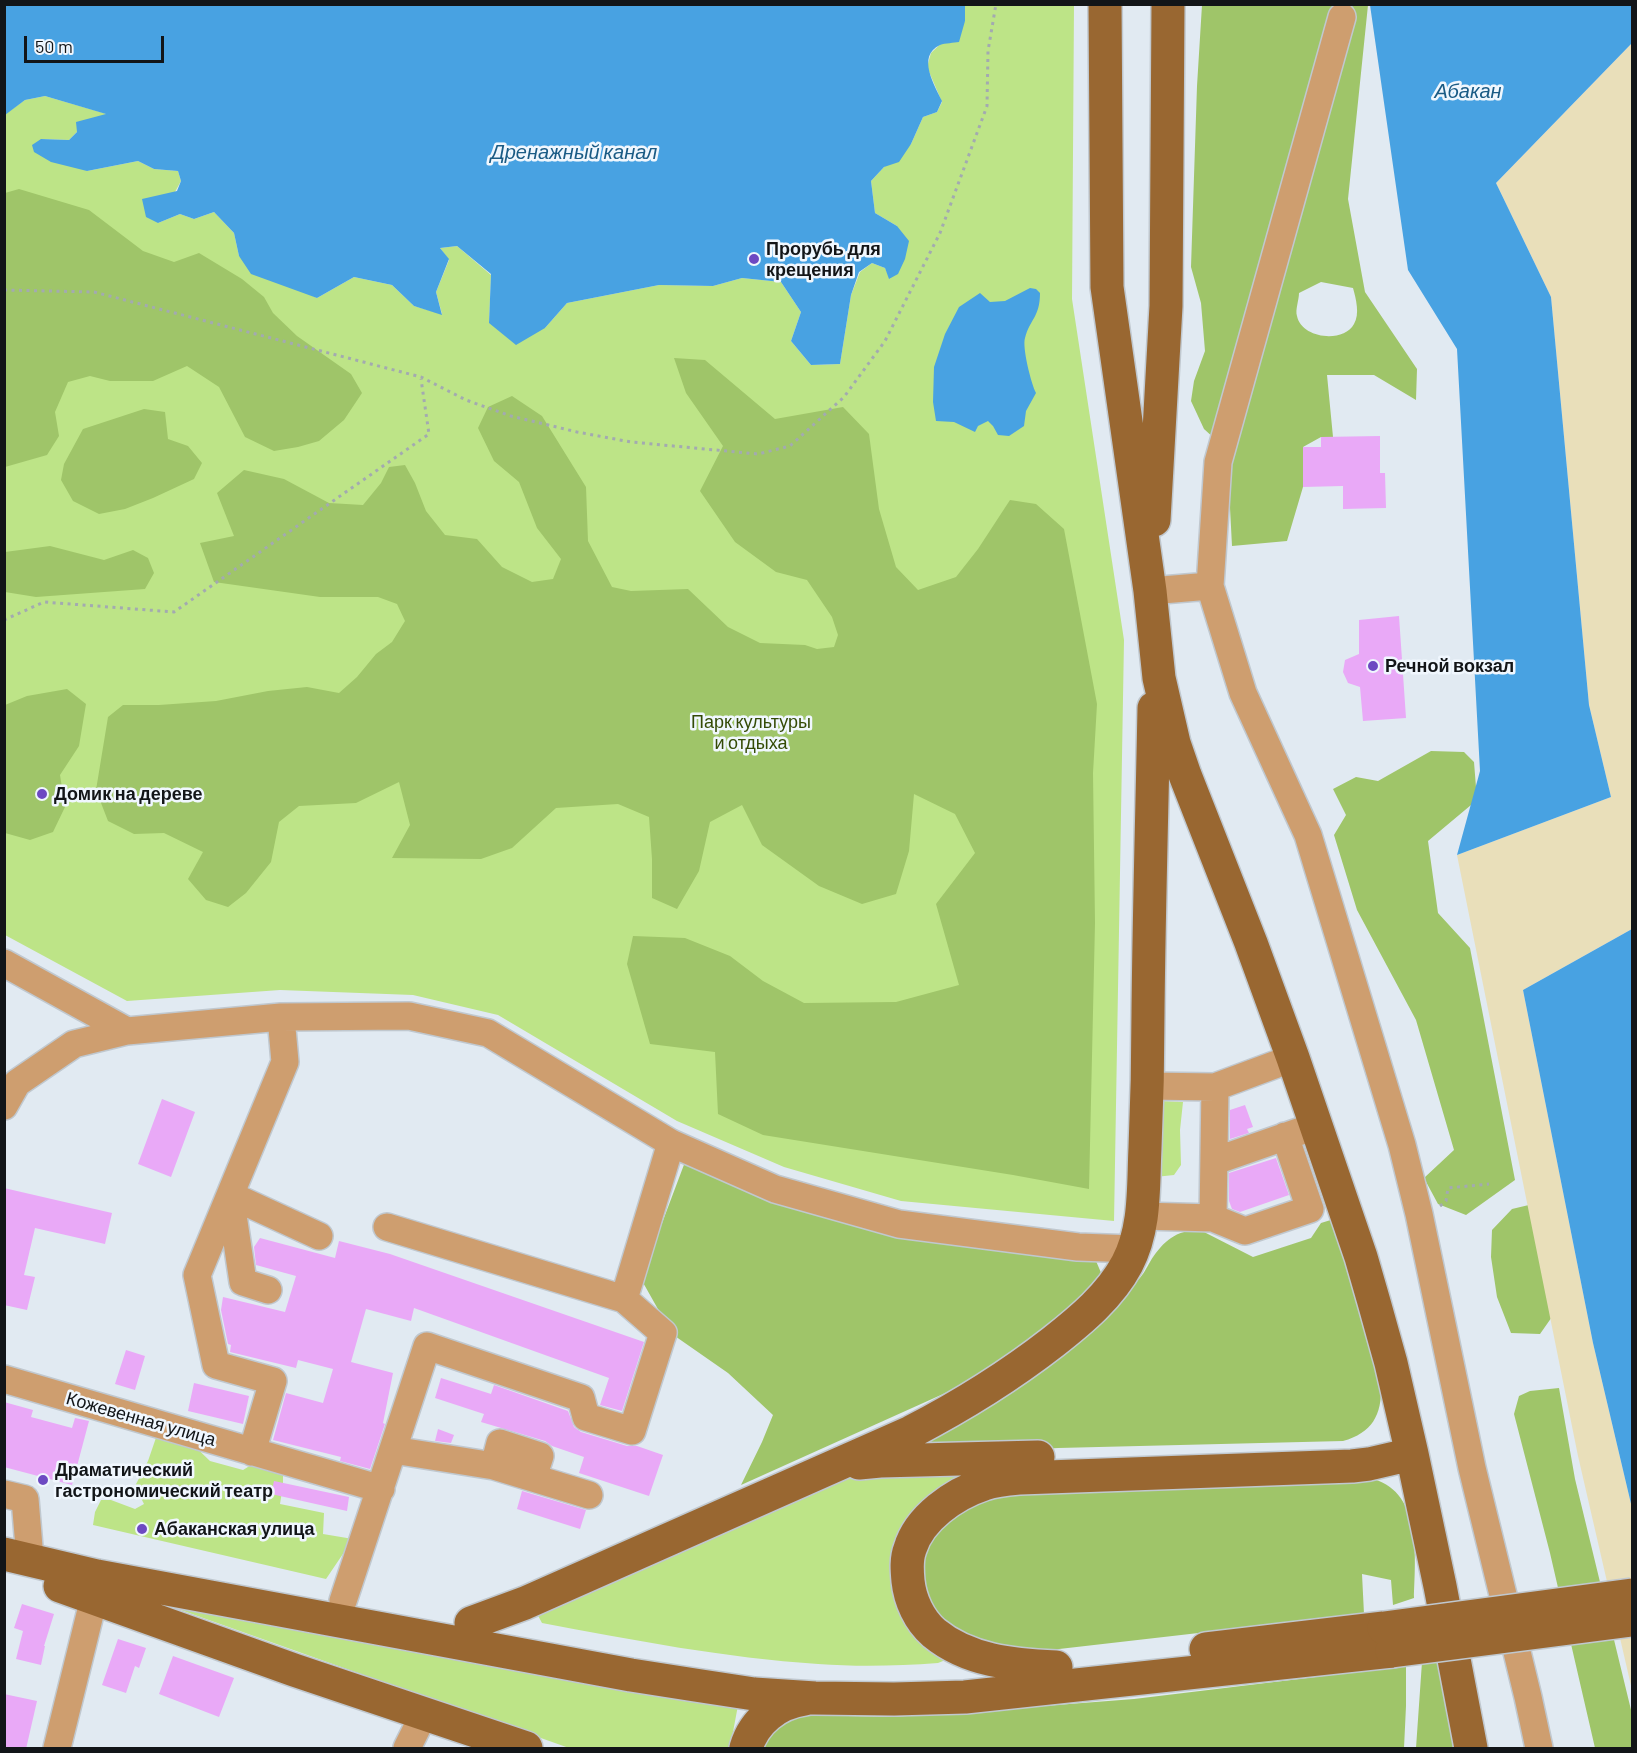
<!DOCTYPE html>
<html>
<head>
<meta charset="utf-8">
<style>
	body { margin:0 }
	#map { position:relative; width:1637px; height:1753px; overflow:hidden; background:#e1eaf2; font-family:Barlow,sans-serif }
	canvas { display:block }
	.frame { position:absolute; inset:0; border:6px solid #121518; pointer-events:none }
	.scale { position:absolute; left:24px; top:36px; width:140px; height:27px; box-sizing:border-box; border:3px solid #121518; border-top:0; padding-left:8px; font-size:18px; line-height:21px; white-space:nowrap; color:#121518; -webkit-text-stroke:4px #f0f7fe; paint-order:stroke }
</style>
</head>
<body>
<div id="map">
<canvas width="1637" height="1753"></canvas>
<div class="frame"></div>
<div class="scale">50 m</div>
</div>
<script>
const ctx = document.querySelector('canvas').getContext('2d');
ctx.lineJoin = 'round';
function paint(path, color) { ctx.fillStyle = color; ctx.fill(path, 'evenodd'); }
function trace(path, color, width, dash) { ctx.strokeStyle = color; ctx.lineWidth = width; ctx.lineCap = dash ? 'butt' : 'round'; ctx.setLineDash(dash || []); ctx.stroke(path); }
function label(font, color, halo, rows, align = 'center') {
  ctx.font = font + ' Barlow,sans-serif'; ctx.lineWidth = 5; ctx.setLineDash([]); ctx.textBaseline = 'middle'; ctx.strokeStyle = halo; ctx.fillStyle = color; for (const [text, x, y, turn = 0] of rows) {
    ctx.save(); ctx.translate(x, y); ctx.rotate((+turn || 0) * Math.PI / 180); ctx.textAlign = isNaN(turn) ? turn : align; if (halo) ctx.strokeText(text, 0, 0); ctx.fillText(text, 0, 0); ctx.restore();
  }
}
paint(new Path2D(`
	M965,5H1074L1072,299L1124,640L1114,1221L901,1201L784,1167L677,1121L498,1015L413,995L280,990L127,1001L5,935L4,115L25,100L45,96L107,114L77,132L69,140L41,139L87,171L138,161L154,169L178,171L181,181L158,223L180,214L194,219L214,212L234,233L239,256L317,298L354,277L392,285L414,306L442,314L436,292L449,260L440,248L457,246L491,275L489,323L545,328L567,303L659,285L713,286L742,278L781,282L801,312L791,341L811,365L840,364L851,295L860,272L872,263L885,268L890,279L897,226L875,213L871,181L884,167L911,144L923,117L937,112L942,102L927,67L931,53L965,21Z
	M1159,1101L1183,1102L1180,1130L1181,1165L1174,1175L1155,1177Z
	M159,1429L183,1435L210,1461L243,1470L261,1459L283,1468V1485L280,1504L324,1513L323,1534L353,1539L326,1579L93,1525L95,1512L101,1500H111L135,1509L144,1504L135,1486L148,1461Z
	M1007,1463L946,1656L943,1661L938,1663C898,1666 858,1667 818,1664C725,1658 633,1640 542,1623L534,1608L837,1478Z
	M147,1598L739,1700L730,1748H569Z`), '#bde487');
paint(new Path2D(`
	M1202,5H1368L1348,199L1365,292L1417,369L1416,400L1374,375H1327L1333,437H1321L1303,447V487L1287,541L1232,546L1227,450L1204,429L1191,401L1194,381L1205,351L1201,303L1191,267L1197,86ZM1321,282L1353,288C1356,299 1360,314 1354,324C1343,344 1301,338 1297,316C1295,310 1299,300 1299,293Z
	M19,189L89,210L143,251L174,262L199,253L242,279L264,297L273,313L297,336L351,374L362,393L344,420L319,441L298,447L274,451L245,437L219,387L187,366L153,381H110L90,376L68,382L55,412L59,436L47,455L5,467V193Z
	M674,358L705,360L775,419L843,407L869,434L879,509L896,567L918,590L956,577L978,549L1010,500L1036,504L1064,529L1097,704L1093,773L1095,923L1089,1189L1013,1175L763,1135L718,1114L715,1052L650,1044L627,964L633,936L685,938L730,956L763,981L804,1003L896,1002L959,985L936,904L975,853L955,814L914,794L909,851L896,894L862,904L819,886L762,845L742,805L710,822L699,871L677,909L652,898V859L649,817L618,804L556,808L512,848L481,859L392,858L410,825L399,782L356,803L299,806L279,822L271,862L246,893L228,907L206,900L188,879L203,852L164,833L134,834L108,821L96,790L108,717L123,705H159L216,701L268,691L307,687L339,693L357,677L376,654L392,642L405,621L397,604L378,597H320L214,582L200,543L234,536L217,493L244,470L284,479L329,503L363,505L381,483L389,467L405,465L415,483L426,511L445,535L477,539L502,567L532,582L553,579L561,559L537,528L519,482L494,461L478,428L488,407L512,396L542,416L586,487L588,541L612,587L631,591L688,589L728,627L760,643L805,645L817,649L834,647L838,635L832,617L807,580L776,572L735,542L700,491L723,446L686,393Z
	M144,409L165,412L168,439L188,446L202,463L194,479L153,498L125,509L99,514L73,501L61,480L64,464L83,429Z
	M50,546L104,560L133,550L148,558L154,573L145,589L36,597L5,592V552Z
	M67,689L86,704L79,746L60,775L65,807L53,832L30,840L5,833V705L27,696Z
	M1431,751L1464,752L1474,762L1477,800L1428,841L1438,913L1470,948L1515,1180L1466,1215L1438,1204L1424,1178L1454,1150L1416,1020L1357,910L1334,835L1346,815L1333,789L1356,777L1378,781Z
	M685,1162L1093,1254L1105,1282L1049,1327L972,1381L741,1485L762,1442L773,1415L728,1373L672,1334L641,1279Z
	M1533,1204L1554,1314L1540,1334L1511,1333L1497,1297L1491,1257L1492,1230L1512,1209Z
	M1334,1219L1381,1386C1382,1415 1372,1433 1343,1441L1058,1448L995,1452L920,1445L1117,1287C1123,1285 1134,1283 1139,1279C1143,1275 1147,1267 1150,1262C1162,1242 1179,1226 1204,1232L1253,1257L1311,1238L1321,1223Z
	M1559,1388L1575,1479L1632,1714V1748H1595L1550,1553L1514,1414L1519,1396L1530,1391Z
	M1342,1478C1353,1479 1369,1477 1379,1481C1422,1498 1415,1561 1414,1598L1393,1605L1391,1580L1362,1574L1364,1614L1033,1652L992,1649L945,1629L923,1600L917,1562L948,1515L1001,1490Z
	M1438,1656L1450,1718L1453,1748H1416L1422,1662Z
	M1391,1665H1406V1706L1404,1748H764L768,1739L777,1728L788,1718L814,1713L848,1716L892,1717L966,1712L1134,1699L1365,1671Z`), '#9fc569');
paint(new Path2D(`
	M1632,43V929L1523,990L1593,1343L1632,1508V1690L1578,1456L1457,855L1611,797L1589,705L1551,297L1496,183Z`), '#e9dfba');
paint(new Path2D(`
	M5,4H965V21L959,42C954,43 945,43 940,45C916,56 935,86 942,101L937,112L923,117L911,144L899,162L884,167L871,181L875,213L897,226L909,241L905,259L898,274L889,279L885,268L872,263L859,272L851,295L840,364L811,365L791,341L801,312L781,282L742,278L713,286L659,285L567,303L545,328L516,345L489,323L491,274L457,246L440,248L449,259L436,292L442,315L414,306L392,285L354,277L317,298L251,274L239,256L234,233L214,212L194,219L180,214L158,223L146,217L142,199L177,191L181,181L178,171L154,169L138,161L87,171L51,162L34,152L32,145L41,139L69,140L77,132L76,122L106,114L45,96L25,100L5,115Z
	M1370,5H1632V43L1496,183L1551,297L1589,705L1611,797L1457,855L1480,771L1457,349L1408,270Z
	M1030,288L1036,289L1040,293C1040,317 1030,319 1025,338C1022,347 1031,383 1036,393L1026,411L1024,426L1009,436L998,435L993,426L988,421L978,426L975,432L954,422L936,421L933,402L934,367L945,334L959,307L980,293L990,302L1005,301Z
	M1632,929V1508L1593,1343L1523,990Z`), '#48a2e2');
paint(new Path2D(`
	M1380,436V473H1385L1386,508L1343,509V486L1303,487V447H1321V437Z
	M1399,616L1406,718L1363,721L1360,687L1348,683L1343,672L1345,660L1359,654V620Z
	M162,1099L195,1112L171,1177L138,1164Z
	M1245,1105L1253,1127L1247,1129L1249,1133L1230,1139V1110Z
	M1276,1158L1289,1195L1240,1212L1232,1209L1229,1201V1173Z
	M4,1188L112,1213L105,1244L35,1228L24,1275L35,1277L27,1310L4,1305Z
	M260,1238L335,1258L339,1241L390,1254L644,1342L622,1411L600,1405L609,1378L414,1308L411,1321L366,1309L351,1362L393,1373L383,1423L385,1424L370,1469L340,1461L341,1457L273,1440L286,1393L323,1403L333,1369L298,1360L296,1368L230,1352L231,1345L228,1344L221,1310L223,1297L285,1312L296,1276L256,1265L254,1247Z
	M126,1350L145,1356L135,1390L115,1384Z
	M441,1378L491,1394L494,1385L568,1411L574,1427L581,1432L627,1446H637L663,1455L649,1496L579,1473L584,1457L552,1446L545,1441L481,1422L484,1414L435,1398Z
	M194,1383L249,1396L243,1424L188,1411Z
	M4,1402L33,1410L31,1417L72,1428L75,1418L89,1421L72,1485L4,1467Z
	M438,1429L454,1435L451,1443L435,1441Z
	M274,1481L349,1497L347,1511L271,1494Z
	M522,1491L586,1510L580,1529L517,1509Z
	M22,1604L54,1614L44,1646H45L41,1665L16,1659L23,1631L14,1628Z
	M118,1639L146,1648L139,1668L135,1666L126,1693L102,1685Z
	M173,1656L234,1678L219,1717L159,1694Z
	M4,1694L37,1701L26,1749H4Z`), '#e9a9f7');
const minor = new Path2D(`
	M1210,586L1218,462L1342,17
	M1150,591L1210,586L1243,693L1308,835L1402,1145L1419,1214L1472,1468L1528,1697L1539,1748
	M4,963L127,1031
	M1215,1087L1293,1058
	M4,1106L17,1083L74,1044L127,1031L281,1017L409,1016L488,1033L671,1143L775,1189L899,1224L1078,1247L1134,1249
	M1215,1161L1301,1131
	M1142,1216L1213,1218L1215,1087L1148,1086
	M1213,1218L1245,1231L1310,1209L1285,1136
	M387,1227L624,1299L671,1143
	M268,1290L243,1282L230,1195L319,1236
	M4,1379L381,1489
	M393,1450L494,1466L589,1495
	M252,1452L273,1381L216,1365L197,1275L285,1062L281,1017
	M494,1466L500,1443L540,1456L533,1478
	M4,1494L25,1499L29,1547
	M343,1601L427,1346L581,1398L586,1417L632,1431L663,1333L624,1299
	M57,1748L94,1598
	M407,1748L424,1714`);
const major = new Path2D(`
	M1105,4L1107,287L1150,591L1159,678L1174,743L1185,775L1251,943L1293,1058L1361,1257L1374,1302L1391,1363L1412,1454L1440,1586L1471,1748
	M1154,520L1166,306L1168,4
	M859,1463L880,1461L1038,1457
	M4,1554L97,1576L631,1675L695,1685L754,1694L815,1698L894,1699L965,1697L1392,1651
	M60,1586L294,1670L526,1748
	M471,1623L525,1603L911,1432C961,1406 1008,1377 1053,1342C1081,1320 1110,1296 1127,1264C1146,1228 1143,1187 1145,1148C1147,1103 1148,1058 1148,1012C1149,911 1152,810 1154,708
	M1206,1649L1384,1628
	M1056,1667C1013,1665 968,1661 934,1633C919,1620 910,1600 908,1581C907,1570 906,1559 910,1549C919,1518 954,1494 984,1484C995,1480 1008,1479 1020,1478L1352,1466L1369,1464L1412,1454
	M746,1748C754,1721 777,1703 805,1699`);
trace(minor, '#c0c8cf', 30);
trace(major, '#c0c8cf', 36);
trace(new Path2D(`
	M4,290L94,292L421,377L466,400L511,416L577,432L631,442L758,454L790,446L844,397L885,341L940,233L987,106L988,51L996,4
	M4,620L44,602L174,612L429,434L421,379
	M1440,1206L1446,1201L1448,1188L1489,1184`), '#a3aab0', 3, [3, 4.5]);
trace(minor, '#ce9e6f', 27);
trace(major, '#996731', 33);
const majorBridge = new Path2D(`
	M1384,1628L1632,1595
	M1392,1651L1632,1620`);
trace(majorBridge, '#c0c8cf', 36, []);
trace(majorBridge, '#996731', 33);
for (const [x, y, r, color] of [
	[754,259,6,"#6d49c2"],
	[1373,666,6,"#6d49c2"],
	[42,794,6,"#6d49c2"],
	[43,1480,6,"#6d49c2"],
	[142,1529,6,"#6d49c2"]
]) { const dot = new Path2D(); dot.arc(x, y, r, 0, 2 * Math.PI); ctx.fillStyle = color; ctx.fill(dot); trace(dot, '#f0f7fe', 2); }
label('bold 18px', '#121518', '#f0f7fe', [
	["Прорубь для",766,249],
	["крещения",766,270],
	["Речной вокзал",1385,666],
	["Домик на дереве",54,794],
	["Драматический",55,1470],
	["гастрономический театр",55,1491],
	["Абаканская улица",154,1529]
], 'left');
label('18px', '#344b06', '#f0f7fe', [
	["Парк культуры",751,722],
	["и отдыха",751,743]
]);
label('18px', '#121518', '#f0f7fe', [
	["Кожевенная улица",141,1419,16]
]);
label('italic 20px', '#1a5b85', '#f0f7fe', [
	["Абакан",1468,91],
	["Дренажный канал",574,152]
]);
</script>
</body>
</html>
